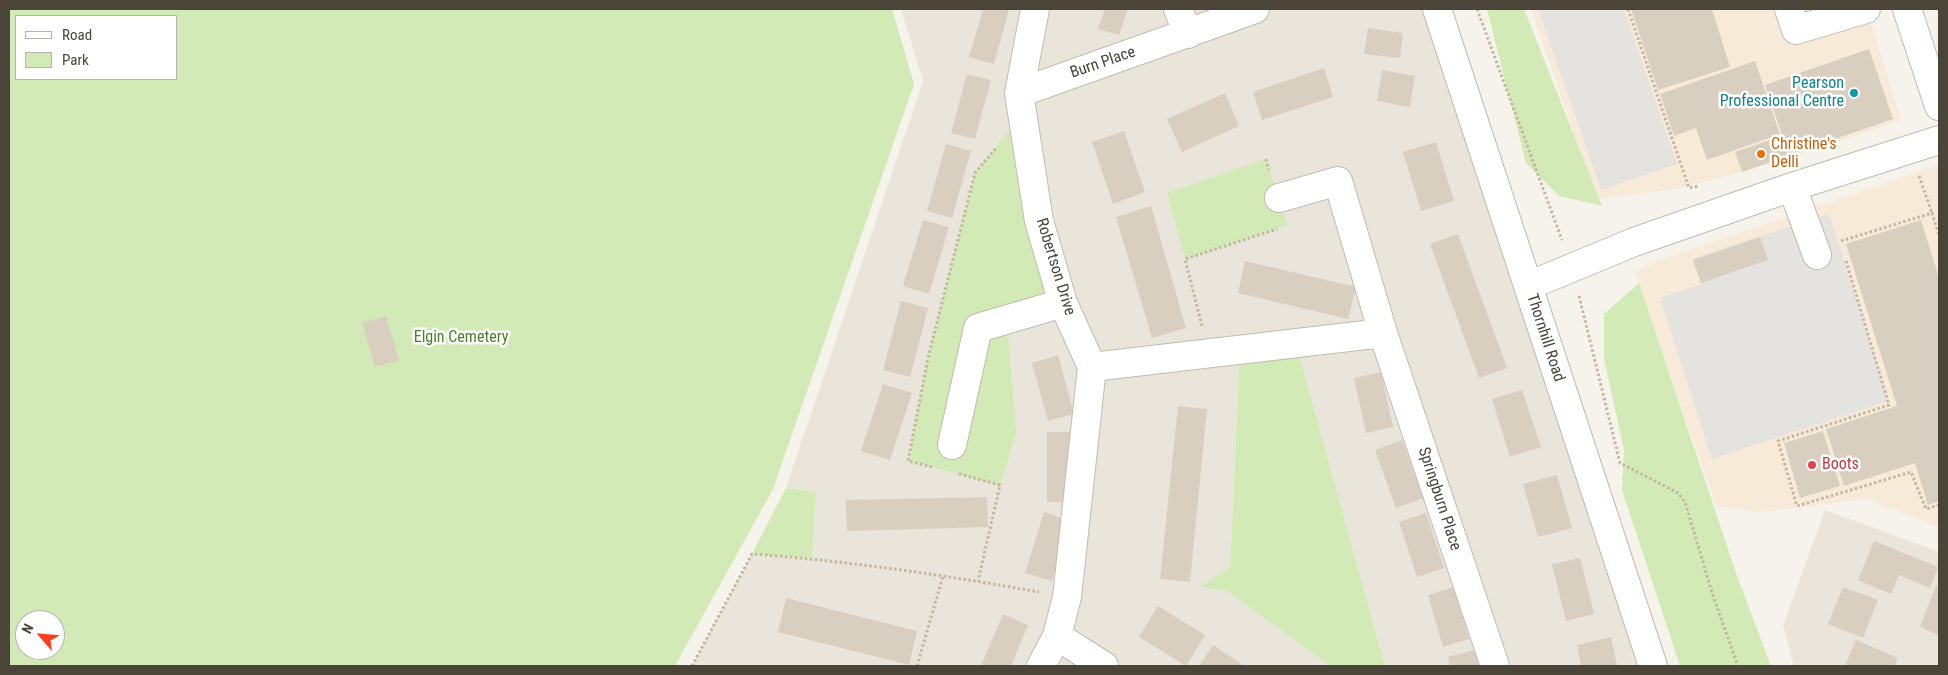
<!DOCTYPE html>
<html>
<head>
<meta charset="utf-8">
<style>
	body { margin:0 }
	#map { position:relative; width:1948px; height:675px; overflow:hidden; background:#f6f3ec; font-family:"Roboto Condensed",sans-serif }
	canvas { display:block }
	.frame { position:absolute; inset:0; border:10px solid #4b4439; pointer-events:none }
	.legend { position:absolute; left:15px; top:15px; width:162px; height:65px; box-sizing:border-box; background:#fff; border:1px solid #b7b4b0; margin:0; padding:6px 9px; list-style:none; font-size:15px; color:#4b4439 }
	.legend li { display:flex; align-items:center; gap:10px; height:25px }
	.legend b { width:25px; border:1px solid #b7b4b0 }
	.north { position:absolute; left:15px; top:610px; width:50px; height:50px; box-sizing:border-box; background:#fff; border:1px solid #b7b4b0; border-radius:50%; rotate:297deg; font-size:14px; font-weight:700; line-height:20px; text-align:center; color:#4b4439 }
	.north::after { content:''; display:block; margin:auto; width:18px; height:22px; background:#fc3f1d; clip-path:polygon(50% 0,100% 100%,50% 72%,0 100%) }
</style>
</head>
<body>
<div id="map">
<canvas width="1948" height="675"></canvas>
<div class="frame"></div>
<ul class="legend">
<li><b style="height:6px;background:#fff"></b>Road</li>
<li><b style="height:14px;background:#d2eab5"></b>Park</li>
</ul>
<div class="north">N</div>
</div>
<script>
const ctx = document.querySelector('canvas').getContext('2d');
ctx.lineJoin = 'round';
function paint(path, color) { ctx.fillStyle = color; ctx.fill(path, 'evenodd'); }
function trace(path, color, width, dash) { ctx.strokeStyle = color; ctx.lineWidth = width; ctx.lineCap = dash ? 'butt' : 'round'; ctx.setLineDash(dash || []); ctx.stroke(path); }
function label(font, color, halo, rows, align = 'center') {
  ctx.font = font + ' "Roboto Condensed",sans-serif'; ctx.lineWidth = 5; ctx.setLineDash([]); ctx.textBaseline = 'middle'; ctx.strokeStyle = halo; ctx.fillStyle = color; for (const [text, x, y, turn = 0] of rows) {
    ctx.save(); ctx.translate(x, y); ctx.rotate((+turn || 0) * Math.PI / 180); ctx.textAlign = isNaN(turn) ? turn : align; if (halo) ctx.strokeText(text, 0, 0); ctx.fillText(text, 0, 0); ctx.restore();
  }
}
paint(new Path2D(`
	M901,9H1437L1650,666H1385L1296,343L1240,350L1230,567L1201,587L1227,591L1330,666H692L752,554L812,558L816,492L786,488L923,81ZM1167,193L1279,198L1287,225L1185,259ZM1039,221L1007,320L1000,484L908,461Z
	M1825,510L1939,552V666H1794L1783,626Z`), '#eae5da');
paint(new Path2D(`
	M1531,9H1867L1901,120L1774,163L1677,189L1597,199Z
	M1939,165V527L1866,499L1762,512L1716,506L1635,272L1657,261Z`), '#f7ead8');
paint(new Path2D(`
	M9,9H892L914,84L773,489L675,666H9ZM16,16H176V79H16ZM25,620H55V650H25Z
	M1487,9H1524L1602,206L1559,196L1526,163Z
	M1022,115L1063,303L1007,320L1016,433L1000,485L908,461L928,358L975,173Z
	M1266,159L1287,225L1185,259L1167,193Z
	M1639,283L1737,576L1771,666H1680L1622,490L1624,450L1604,359V314Z
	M1296,343L1385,666H1330L1227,591L1200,587L1230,567L1240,349Z
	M786,488L816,492L812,558L752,554Z`), '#d2eab5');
paint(new Path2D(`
	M1538,9H1624L1677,164L1601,190Z
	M1829,214L1889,401L1712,459L1660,298L1702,284L1694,258Z`), '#e5e3e0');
paint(new Path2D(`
	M983,9H1009L994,64L969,57Z
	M1105,9H1128L1119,35L1098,29Z
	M1631,9H1712L1730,67L1658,90Z
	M1368,28L1403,33L1400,58L1364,54Z
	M1869,49L1893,119L1789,155L1765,85Z
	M1755,61L1780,134L1707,160L1696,128L1674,136L1660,94Z
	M1324,68L1333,97L1262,120L1253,92Z
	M1382,70L1415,76L1410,107L1377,101Z
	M967,74L991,80L975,139L951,133Z
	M1225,93L1239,126L1182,152L1167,119Z
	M1124,131L1145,192L1113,204L1092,142Z
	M1781,136L1788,156L1742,172L1735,152Z
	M1436,142L1454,201L1421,211L1403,152Z
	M946,144L971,151L952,218L927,211Z
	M1151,206L1186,328L1152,338L1116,217Z
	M923,220L949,227L929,294L903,286Z
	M1921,220L1939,278V501L1928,505L1915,463L1844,486L1826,429L1897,406L1846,244Z
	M1458,234L1507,368L1479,378L1430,244Z
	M1760,237L1768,260L1701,283L1693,260Z
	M1245,261L1356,287L1348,319L1238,293Z
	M901,301L928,308L910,377L883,370Z
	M386,316L399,360L375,367L362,323Z
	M1058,355L1074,414L1048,421L1032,363Z
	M1381,372L1393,427L1366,433L1354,378Z
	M883,384L912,393L890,460L861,451Z
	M1522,390L1541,447L1510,457L1492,399Z
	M1178,406L1207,409L1190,582L1160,579Z
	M1823,431L1840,486L1800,498L1784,443Z
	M1047,432H1075L1074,502H1047Z
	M1402,440L1423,498L1396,508L1375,450Z
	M1557,475L1572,528L1538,537L1523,484Z
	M987,497L988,527L847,531L846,500Z
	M1044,512L1071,521L1052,581L1025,573Z
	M1426,513L1444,568L1417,577L1399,522Z
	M1874,541L1938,567L1930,588L1899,575L1891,594L1858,580Z
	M1580,558L1594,614L1566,621L1552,564Z
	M1936,586L1939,587V635L1920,627Z
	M1454,587L1469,639L1443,647L1428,595Z
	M1843,587L1878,600L1863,638L1828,624Z
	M786,598L917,631L909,665L778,632Z
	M1158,606L1205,635L1186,666L1139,637Z
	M1003,614L1028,625L1011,666H981Z
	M1611,637L1617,666H1581L1577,645Z
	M1856,640L1898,658L1894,666H1845Z
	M1213,645L1244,666H1199Z
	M1478,649L1482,666H1450L1448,657Z`), '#d8cfc1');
const minor = new Path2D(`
	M1035,9L1019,93L1039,221L1063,303L1092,367L1067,597L1057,636L1041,666
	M1178,9L1188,34
	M1437,9L1653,666
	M1789,9L1796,30L1866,9
	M1907,9L1939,106
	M1019,93L1255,9
	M1792,187L1817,255
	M1279,198L1338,181L1383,333
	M1528,286L1634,242L1792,187L1939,140
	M1092,367L1383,333L1495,666
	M952,445L978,328L1063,303
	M1057,636L1104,666`);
trace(minor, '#c2bbae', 30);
trace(new Path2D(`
	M1477,9L1562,240
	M1628,9L1689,188L1698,186
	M1266,159L1269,170
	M1919,176L1932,213
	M1841,241L1932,213L1939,235
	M1846,261L1889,405L1778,441L1797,506L1911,472L1926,509L1939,505
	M1579,296L1620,463L1678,493L1685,502L1714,599L1738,666
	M1202,326L1185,259L1277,229
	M932,467L908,461L928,358L975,173L997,147
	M959,474L1000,485L978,581
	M692,666L752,554C848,561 944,575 1039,592
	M917,666L943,576`), '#c4b79f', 3, [2.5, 2.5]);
trace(minor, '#fff', 28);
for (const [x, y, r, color] of [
	[1854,93,5,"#0f9aa8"],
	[1761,154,5,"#e8710a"],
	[1812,465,5,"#e0444e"]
]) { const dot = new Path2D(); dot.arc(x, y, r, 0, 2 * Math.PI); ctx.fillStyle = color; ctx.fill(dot); trace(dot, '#fff', 2); }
label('16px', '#4b4439', '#fff', [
	["Burn Place",1103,63,-19],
	["Robertson Drive",1055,267,73],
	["Thornhill Road",1545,338,72],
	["Springburn Place",1439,499,72]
]);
label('16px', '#0d838f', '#fff', [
	["Pearson",1844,84],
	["Professional Centre",1844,102]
], 'right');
label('16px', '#c56008', '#fff', [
	["Christine's",1771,145],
	["Delli",1771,163]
], 'left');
label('16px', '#4a7f2a', '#fff', [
	["Elgin Cemetery",461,338]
]);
label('16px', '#be3a42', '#fff', [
	["Boots",1822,465]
], 'left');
</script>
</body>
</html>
